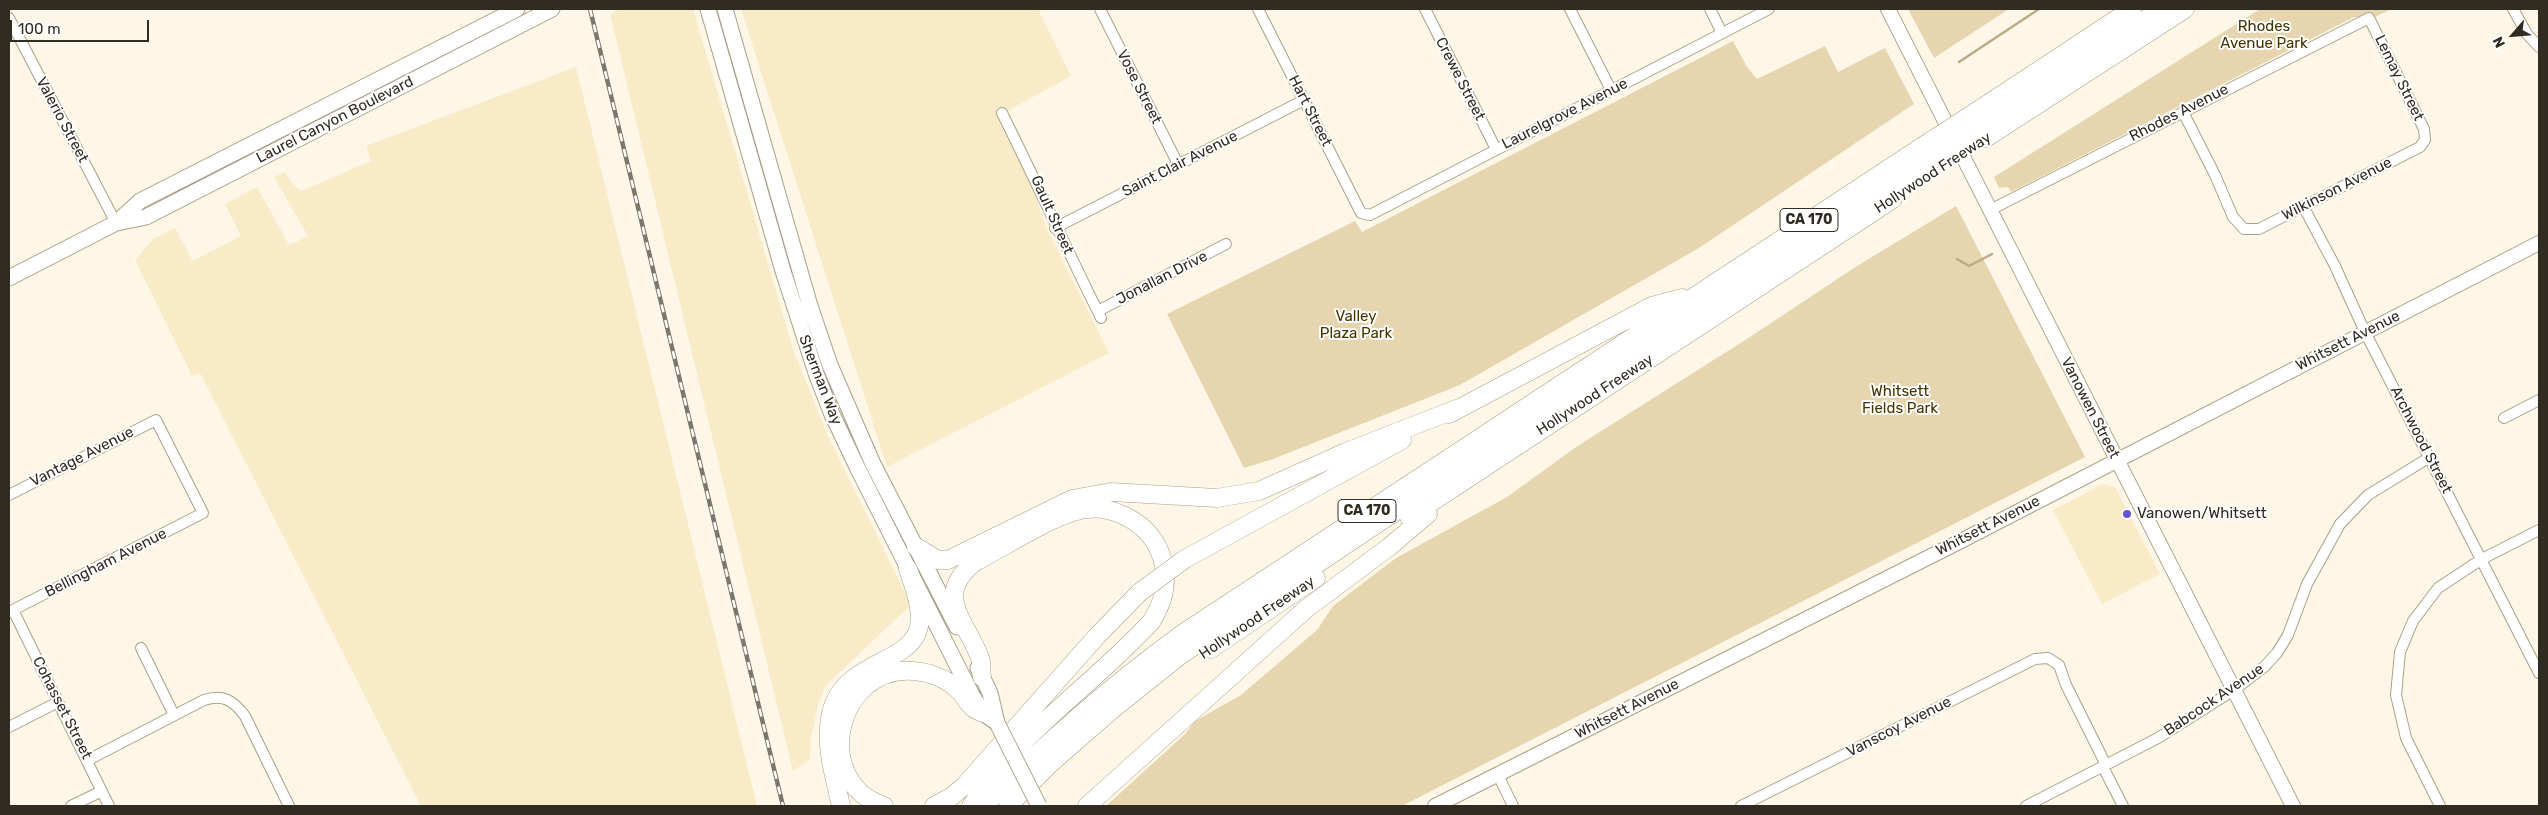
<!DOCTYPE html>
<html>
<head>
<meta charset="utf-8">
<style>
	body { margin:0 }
	#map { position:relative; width:2548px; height:815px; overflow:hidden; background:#fef7e7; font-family:Rubik,sans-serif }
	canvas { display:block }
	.frame { position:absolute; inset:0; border:10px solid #302c22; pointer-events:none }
	.north { position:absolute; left:2488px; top:10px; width:50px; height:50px; -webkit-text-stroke:4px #fff; paint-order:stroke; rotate:243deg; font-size:14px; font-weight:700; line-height:20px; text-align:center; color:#302c22 }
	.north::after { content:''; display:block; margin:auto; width:18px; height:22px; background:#302c22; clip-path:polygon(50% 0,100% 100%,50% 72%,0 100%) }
	.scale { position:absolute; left:10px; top:20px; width:139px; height:22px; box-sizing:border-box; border:2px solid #302c22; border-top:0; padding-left:6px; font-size:15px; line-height:18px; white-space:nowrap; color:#302c22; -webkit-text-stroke:4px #fff; paint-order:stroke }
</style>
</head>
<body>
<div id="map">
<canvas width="2548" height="815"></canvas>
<div class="frame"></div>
<div class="north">N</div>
<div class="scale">100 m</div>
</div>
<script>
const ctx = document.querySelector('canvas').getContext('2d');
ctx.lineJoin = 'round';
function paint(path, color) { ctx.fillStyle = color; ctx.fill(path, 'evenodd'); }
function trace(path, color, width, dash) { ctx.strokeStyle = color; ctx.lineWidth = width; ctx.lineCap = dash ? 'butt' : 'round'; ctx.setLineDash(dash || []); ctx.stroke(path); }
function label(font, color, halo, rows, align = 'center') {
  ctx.font = font + ' Rubik,sans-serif'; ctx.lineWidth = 4; ctx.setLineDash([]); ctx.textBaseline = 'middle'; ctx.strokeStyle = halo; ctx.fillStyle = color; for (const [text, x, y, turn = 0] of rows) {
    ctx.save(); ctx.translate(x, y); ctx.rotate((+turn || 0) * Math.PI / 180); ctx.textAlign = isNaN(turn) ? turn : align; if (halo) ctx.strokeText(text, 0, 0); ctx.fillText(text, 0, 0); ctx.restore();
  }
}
paint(new Path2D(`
	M620,9H693L794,352L828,436L911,605L826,685L818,704L811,738L810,759L793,771L610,14Z
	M741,9H1038L1071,76L997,117L1034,192L1045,225L1109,353L887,467Z
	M576,67L757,806H421L200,373L192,376L135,260L153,239L175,228L193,261L241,236L225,204L257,187L289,245L308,236L274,177L285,172L292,183L301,191L371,161L366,146Z
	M2103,484L2115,487L2160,574L2102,604L2053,510Z`), '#f9eac8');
paint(new Path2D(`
	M1908,9H2009L1934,58Z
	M2260,9H2391L2373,18L2354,17L2011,192L2008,187L1999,188L1994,177Z
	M1733,41L1747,67L1757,79L1825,46L1838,72L1885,48L1914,104L1699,248L1460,385L1273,459L1244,468L1167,314L1355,221L1362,232Z
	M1956,206L2085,457L1402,806H1106L1185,734L1195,721L1241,695L1317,630L1333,606L1396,558L1507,497L1579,445L1750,337L1857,266Z`), '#e6d5af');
trace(new Path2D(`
	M1959,62L2039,9
	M1957,259L1969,266L1992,254`), '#bbaa83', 2.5);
const minor = new Path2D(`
	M1100,9L1178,164
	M1258,9L1361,213L1370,215L1769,9
	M1425,9L1496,149
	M1570,9L1611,90
	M1710,9L1722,33
	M2513,9L2527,34L2539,47
	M9,18L116,223
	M1002,113C1036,181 1067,250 1101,318
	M2303,206L2335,266L2365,332L2539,673
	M1990,210L2369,18L2424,129L2425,140L2420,147L2259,229H2244L2233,217L2215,175L2183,112
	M1055,228L1304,100
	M1098,311L1226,244
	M2504,418L2539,400
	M9,495L156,420L203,513L9,612
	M13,610L109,806
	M141,648L174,715
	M9,727L58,702
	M88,760L204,700C223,694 233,700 245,716L289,806
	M2103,767L2123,806
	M1498,775L1513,806
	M71,806L102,791
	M1741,806L2035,659L2048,658L2059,665L2066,685L2106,765
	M2026,806L2158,738L2234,690L2264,667L2277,653L2288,635L2307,584L2340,524L2368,495L2430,457
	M2440,806L2406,738L2396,695L2400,652L2413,621L2438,588L2482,559L2539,530`);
const secondary = new Path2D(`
	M1888,9L2293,806
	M1435,806L1957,543L2539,243`);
const primary = new Path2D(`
	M708,9L783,271L817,376L831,412L858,469L972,695L983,713L997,723
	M725,9L810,306L830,365L873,464L957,627
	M117,223L146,217L552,9
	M9,278L116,223L140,201L517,9
	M978,668L990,693L997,723`);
const motorway = new Path2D(`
	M1974,113L2132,9
	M1981,127L2161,9
	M1986,138L2185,9
	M1449,414L1652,306L1682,298
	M1409,517L1893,199
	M916,547L938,560H948L1072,499L1111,492L1217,498L1259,491L1346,452L1459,408
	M1185,559L1402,440
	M1211,649L1316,578
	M841,806C835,778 825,748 830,719C838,663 902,666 917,633C925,613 914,588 908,569
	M884,806C810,781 836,665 914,671C928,672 945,678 956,688C968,698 967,708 983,713
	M934,806L951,797L964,786L1097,636L1140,592
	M971,806C1018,733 1093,685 1151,622C1166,599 1170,576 1159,550C1145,519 1106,501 1073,512C1040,523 1006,546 975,562C932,596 967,621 980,658C982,663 981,671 982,677
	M984,806C1045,743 1111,686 1182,634L1923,146
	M1008,806L1051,763L1113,709L1182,654L1450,475L1930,161
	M1087,806L1306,609L1389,547L1428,514`);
trace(minor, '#aa9f86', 12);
trace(secondary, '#aa9f86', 16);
trace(primary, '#aa9f86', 17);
trace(motorway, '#aa9f86', 19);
trace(minor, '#fff', 10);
trace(secondary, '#fff', 14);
trace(primary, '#fff', 15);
trace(motorway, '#fff', 18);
const rail = new Path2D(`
	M590,9L783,806`);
trace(rail, '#7c776a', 4.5);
trace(rail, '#fff', 2.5, [8]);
const primaryBridge = new Path2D(`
	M997,723L1039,806`);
const motorwayBridge = new Path2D(`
	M1923,146L1974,113
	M1930,161L1981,127
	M1140,592L1185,559`);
trace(primaryBridge, '#aa9f86', 17, []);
trace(motorwayBridge, '#aa9f86', 19, []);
trace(primaryBridge, '#fff', 15);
trace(motorwayBridge, '#fff', 18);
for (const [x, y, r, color] of [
	[2127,514,5,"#6156ce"]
]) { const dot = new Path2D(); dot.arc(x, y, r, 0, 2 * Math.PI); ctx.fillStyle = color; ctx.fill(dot); trace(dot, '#fff', 2); }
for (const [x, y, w] of [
	[1809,220,58],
	[1367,511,58]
]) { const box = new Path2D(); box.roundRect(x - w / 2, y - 11.5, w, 23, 4); ctx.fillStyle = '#fff'; ctx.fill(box); trace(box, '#302c22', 1); }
label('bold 14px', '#302c22', null, [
	["CA 170",1809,220],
	["CA 170",1367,511]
]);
label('15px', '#453300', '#fff', [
	["Rhodes",2264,27],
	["Avenue Park",2264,44],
	["Valley",1356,317],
	["Plaza Park",1356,334],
	["Whitsett",1900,392],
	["Fields Park",1900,409]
]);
label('15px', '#302c22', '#fff', [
	["Lemay Street",2399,78,64],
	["Crewe Street",1460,79,63],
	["Vose Street",1139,87,63],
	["Hart Street",1310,111,63],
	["Rhodes Avenue",2179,113,-27],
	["Laurelgrove Avenue",1565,114,-27],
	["Valerio Street",62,120,62],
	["Laurel Canyon Boulevard",335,120,-27],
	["Saint Clair Avenue",1180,164,-27],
	["Hollywood Freeway",1933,173,-33],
	["Wilkinson Avenue",2337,189,-27],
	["Gault Street",1052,215,66],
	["Jonallan Drive",1162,278,-27],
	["Whitsett Avenue",2348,341,-27],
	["Sherman Way",820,380,69],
	["Hollywood Freeway",1595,395,-33],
	["Vanowen Street",2090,408,63],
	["Archwood Street",2421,440,63],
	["Vantage Avenue",82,457,-27],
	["Whitsett Avenue",1988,526,-27],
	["Bellingham Avenue",106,563,-27],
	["Hollywood Freeway",1257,618,-34],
	["Babcock Avenue",2214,700,-34],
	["Cohasset Street",62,708,63],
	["Whitsett Avenue",1627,709,-27],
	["Vanscoy Avenue",1899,727,-27]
]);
label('15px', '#302c22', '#fff', [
	["Vanowen/Whitsett",2137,514]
], 'left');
</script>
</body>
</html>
